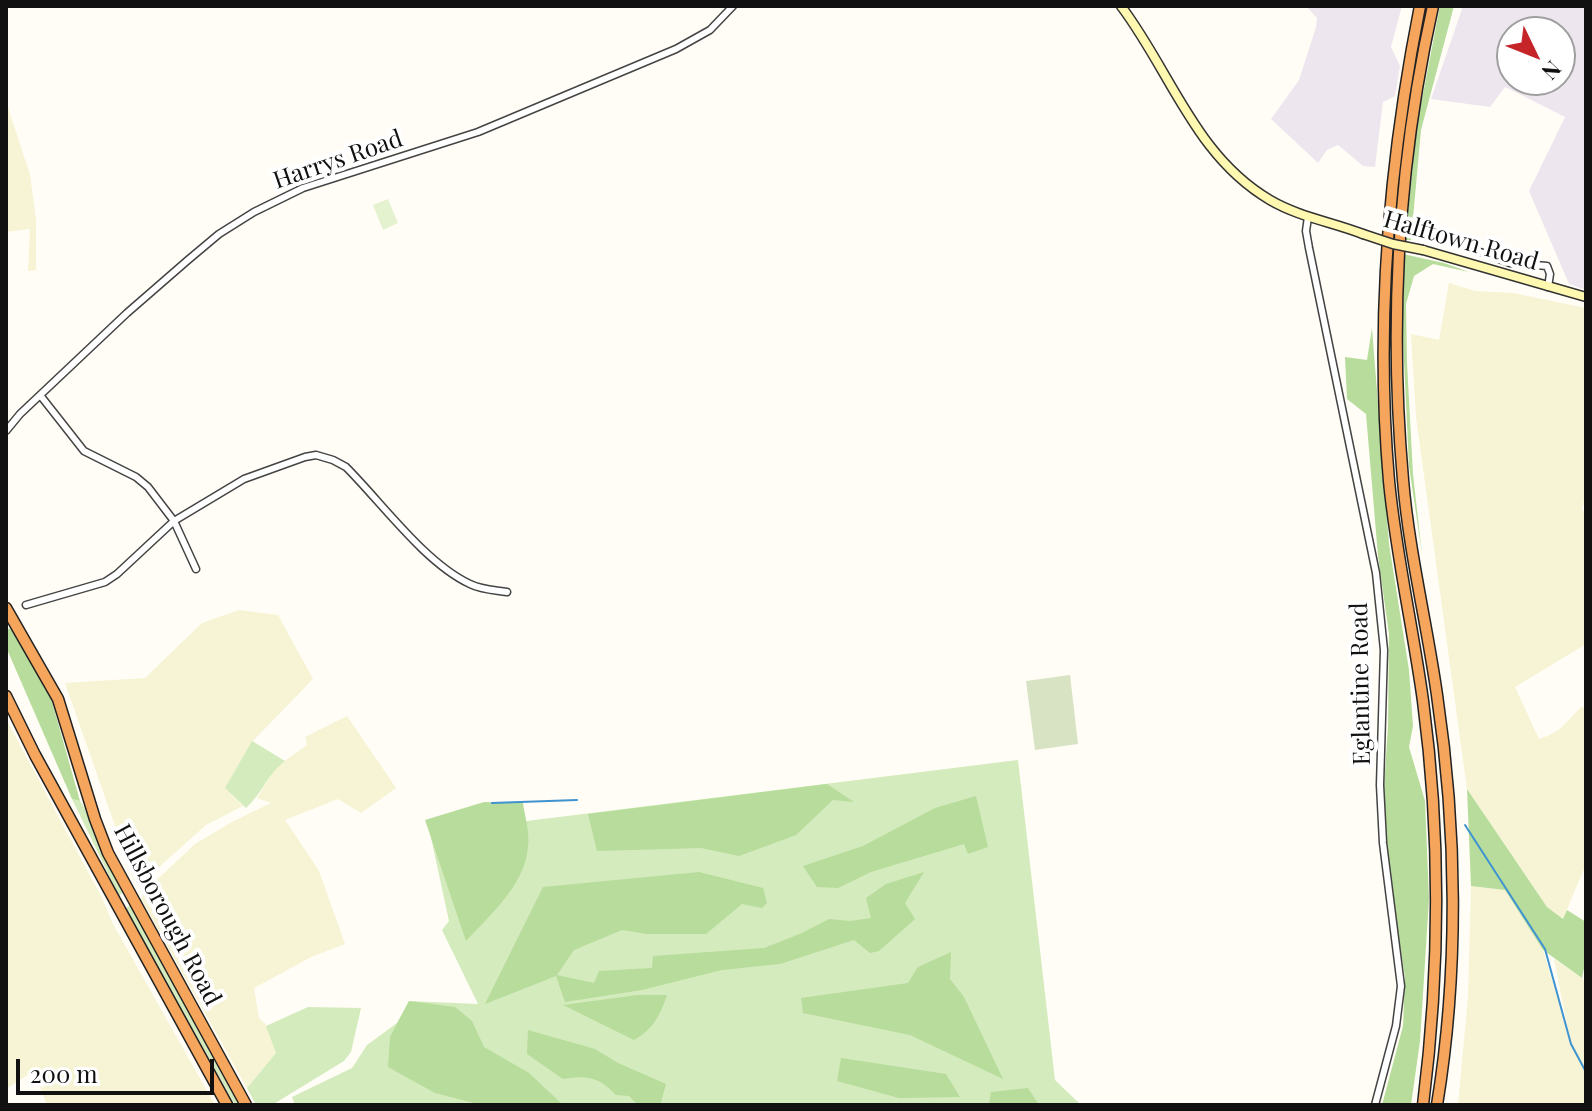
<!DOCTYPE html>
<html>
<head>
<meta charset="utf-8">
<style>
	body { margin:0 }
	#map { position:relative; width:1592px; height:1111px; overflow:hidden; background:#fffdf5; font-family:"Playfair Display",serif }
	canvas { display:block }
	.frame { position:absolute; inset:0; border:8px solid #111; pointer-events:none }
	.north { position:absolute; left:1496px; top:16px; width:80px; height:80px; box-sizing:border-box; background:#fff; border:2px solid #a0a0a0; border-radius:50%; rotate:133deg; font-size:22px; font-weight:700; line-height:32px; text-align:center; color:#111 }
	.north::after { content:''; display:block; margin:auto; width:28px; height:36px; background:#c52529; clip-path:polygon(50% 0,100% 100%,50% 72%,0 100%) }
	.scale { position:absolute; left:16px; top:1059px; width:198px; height:36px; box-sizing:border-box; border:4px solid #111; border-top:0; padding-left:10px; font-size:24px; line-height:28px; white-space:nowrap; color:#111; -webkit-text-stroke:6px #fff; paint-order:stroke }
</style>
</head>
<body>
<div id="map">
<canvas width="1592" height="1111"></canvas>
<div class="frame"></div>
<div class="north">N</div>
<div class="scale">200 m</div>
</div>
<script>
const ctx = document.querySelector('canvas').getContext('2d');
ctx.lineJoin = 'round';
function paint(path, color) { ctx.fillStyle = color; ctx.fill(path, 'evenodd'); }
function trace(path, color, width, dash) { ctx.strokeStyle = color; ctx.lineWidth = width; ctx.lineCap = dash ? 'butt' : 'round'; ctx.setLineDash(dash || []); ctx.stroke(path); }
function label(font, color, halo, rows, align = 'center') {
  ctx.font = font + ' "Playfair Display",serif'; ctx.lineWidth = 8; ctx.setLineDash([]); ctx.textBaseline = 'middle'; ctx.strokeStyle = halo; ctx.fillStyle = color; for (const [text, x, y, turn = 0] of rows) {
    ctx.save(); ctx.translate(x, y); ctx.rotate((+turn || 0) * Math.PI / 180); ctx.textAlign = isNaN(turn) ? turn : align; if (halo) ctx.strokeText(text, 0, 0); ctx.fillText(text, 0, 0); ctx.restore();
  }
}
paint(new Path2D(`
	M1306,6H1402L1391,47L1400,66L1395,96L1383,102L1375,167L1363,166L1338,145L1327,150L1318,163L1271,119L1299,80L1316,27L1317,18Z
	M1463,6H1586V290L1569,284L1529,191L1565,117L1505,87L1490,107L1431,99ZM1512,32H1560V80H1512Z`), '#eee6ef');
paint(new Path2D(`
	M6,101L30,175L36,220V270L28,271L30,229L6,232Z
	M1449,283L1475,291L1513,293L1586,308V491L1582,510L1586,513V644L1515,687L1539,739L1550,735L1561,728L1581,707L1586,708V864L1563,919L1547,907L1467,789L1416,417L1411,334L1439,340Z
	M239,610L278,615L313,679L251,743L225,788L243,806L206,825L140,884L134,880L65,683L145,678L202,623Z
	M347,716L396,788L361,813L338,799L285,820L319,871L345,944L311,957L254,988L259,1018L267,1026L276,1053L247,1088L141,899L145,891L195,844L232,822L271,803L257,798L276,767L307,745L305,737Z
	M6,719L102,898L113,924L215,1105H47L39,1085L40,1067L6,1089Z
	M1471,886L1505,890L1543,950L1570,1039L1554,959L1582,978L1586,984V1105H1458L1468,997Z`), '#f6f4d4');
paint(new Path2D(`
	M252,741L285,761C268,773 262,794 246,808L225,788Z
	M1018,760L1055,1080L1081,1105H295L292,1097L352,1068L367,1045L397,1023L409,1001L478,1004L442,930L449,921L430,833Z
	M72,799L80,801L84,807L104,856L123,892L119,896Z
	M130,905L241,1105H235L125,909Z
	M308,1007L361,1008L351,1052L344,1061L272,1105H256L247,1088L276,1053L266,1026Z`), '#d4ebbd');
paint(new Path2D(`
	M1440,6H1454L1421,130L1411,240H1405L1417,125Z
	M1403,254L1444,263L1469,272L1433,264L1414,276L1406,304L1407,363L1413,474L1422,554L1409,466L1401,297Z
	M1372,328L1389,544L1409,670L1413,726L1409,747L1425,801L1429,899L1420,1041L1411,1105H1382L1403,1026L1405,977L1391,890L1386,839L1384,788L1388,726L1389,634L1378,556L1366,414L1347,399L1345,357L1367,360Z
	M6,628L16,631L47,684L80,801L72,799L6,647Z
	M827,784L854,802L833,800L796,835L739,856L701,848L597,851L588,814Z
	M1467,789L1547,907L1563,919L1567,910L1586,922V959L1582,978L1543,950L1505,890L1471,886Z
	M976,796L988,847L968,854L964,844L871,872L838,888L817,887L803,866L863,846L935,808Z
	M484,802L523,803C525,817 530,833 528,847C525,885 490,915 466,941L425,820Z
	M699,872L763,888L767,903L762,908L742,904L706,934H647L622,930L574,950L557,975L594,983L599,971L652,968L653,956L764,948L802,933L829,919L850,921L871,918L866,898L886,884L924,872L905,903L915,919L879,951L870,953L854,940L780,964L722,970L642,990L565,1002L556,976L485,1004L543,887Z
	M951,952L950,979L964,997L1003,1079L910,1035L803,1013L801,998L908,983L918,967Z
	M637,995H667C660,1016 653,1029 634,1040L563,1005Z
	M409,1001L455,1007L472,1021L484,1047L529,1073L563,1105L478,1104L435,1093L388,1067L390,1037Z
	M528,1030L595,1049L618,1063L666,1084L660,1105H638L629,1096L616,1095C599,1077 588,1075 563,1079L527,1054Z
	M841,1058L946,1074L960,1097L899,1098L837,1081Z
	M1028,1088L1039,1105H989L991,1092Z`), '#b7dc9b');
paint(new Path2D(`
	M1070,675L1078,744L1035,750L1026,681Z`), '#d8e3c4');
paint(new Path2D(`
	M388,199L398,223L383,230L373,205Z`), '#e5f2cf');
trace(new Path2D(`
	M492,803L577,800
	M1465,825L1545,949L1571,1044L1586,1072`), '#3e93d0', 2);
const street = new Path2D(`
	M1308,217L1306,231L1309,248L1376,573L1384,650L1380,785L1383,843L1401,986L1396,1026L1375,1105
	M1453,242L1510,263L1547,266L1550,274L1548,287
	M40,395L84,451L136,477L148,487L174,521L196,569
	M6,431L20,414L127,313L188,260L219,234L254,212L303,188L478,132L676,49L710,30L733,6
	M26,605L105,582L117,574L174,521L244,479L305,457L316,455L333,460L346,467C382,503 425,563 470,584C482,590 495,590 507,592`);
const secondary = new Path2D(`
	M1121,6C1171,72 1195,156 1270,200C1299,217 1332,222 1363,234
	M1423,250L1586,297`);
const highway = new Path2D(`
	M1420,6C1389,162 1375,321 1389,481C1396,555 1413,628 1423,701C1441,836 1440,971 1423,1105
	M1433,6C1398,163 1389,321 1403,480C1409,552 1427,624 1437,695C1457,829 1459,971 1437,1105
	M6,608L58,699L95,819L108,853L246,1105
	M6,696L35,755L227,1105`);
trace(street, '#444', 9);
trace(secondary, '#333', 11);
trace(highway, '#222', 13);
trace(street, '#fff', 6);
trace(secondary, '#fff8b0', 8);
trace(highway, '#f6a55c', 10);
const secondaryBridge = new Path2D(`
	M1363,234L1393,244L1423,250`);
trace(secondaryBridge, '#333', 11, []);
trace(secondaryBridge, '#fff8b0', 8);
label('24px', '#111', '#fff', [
	["Harrys Road",338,160,-19],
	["Halftown Road",1461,241,16],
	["Eglantine Road",1361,684,-91],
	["Hillsborough Road",167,915,62]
]);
</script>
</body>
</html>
